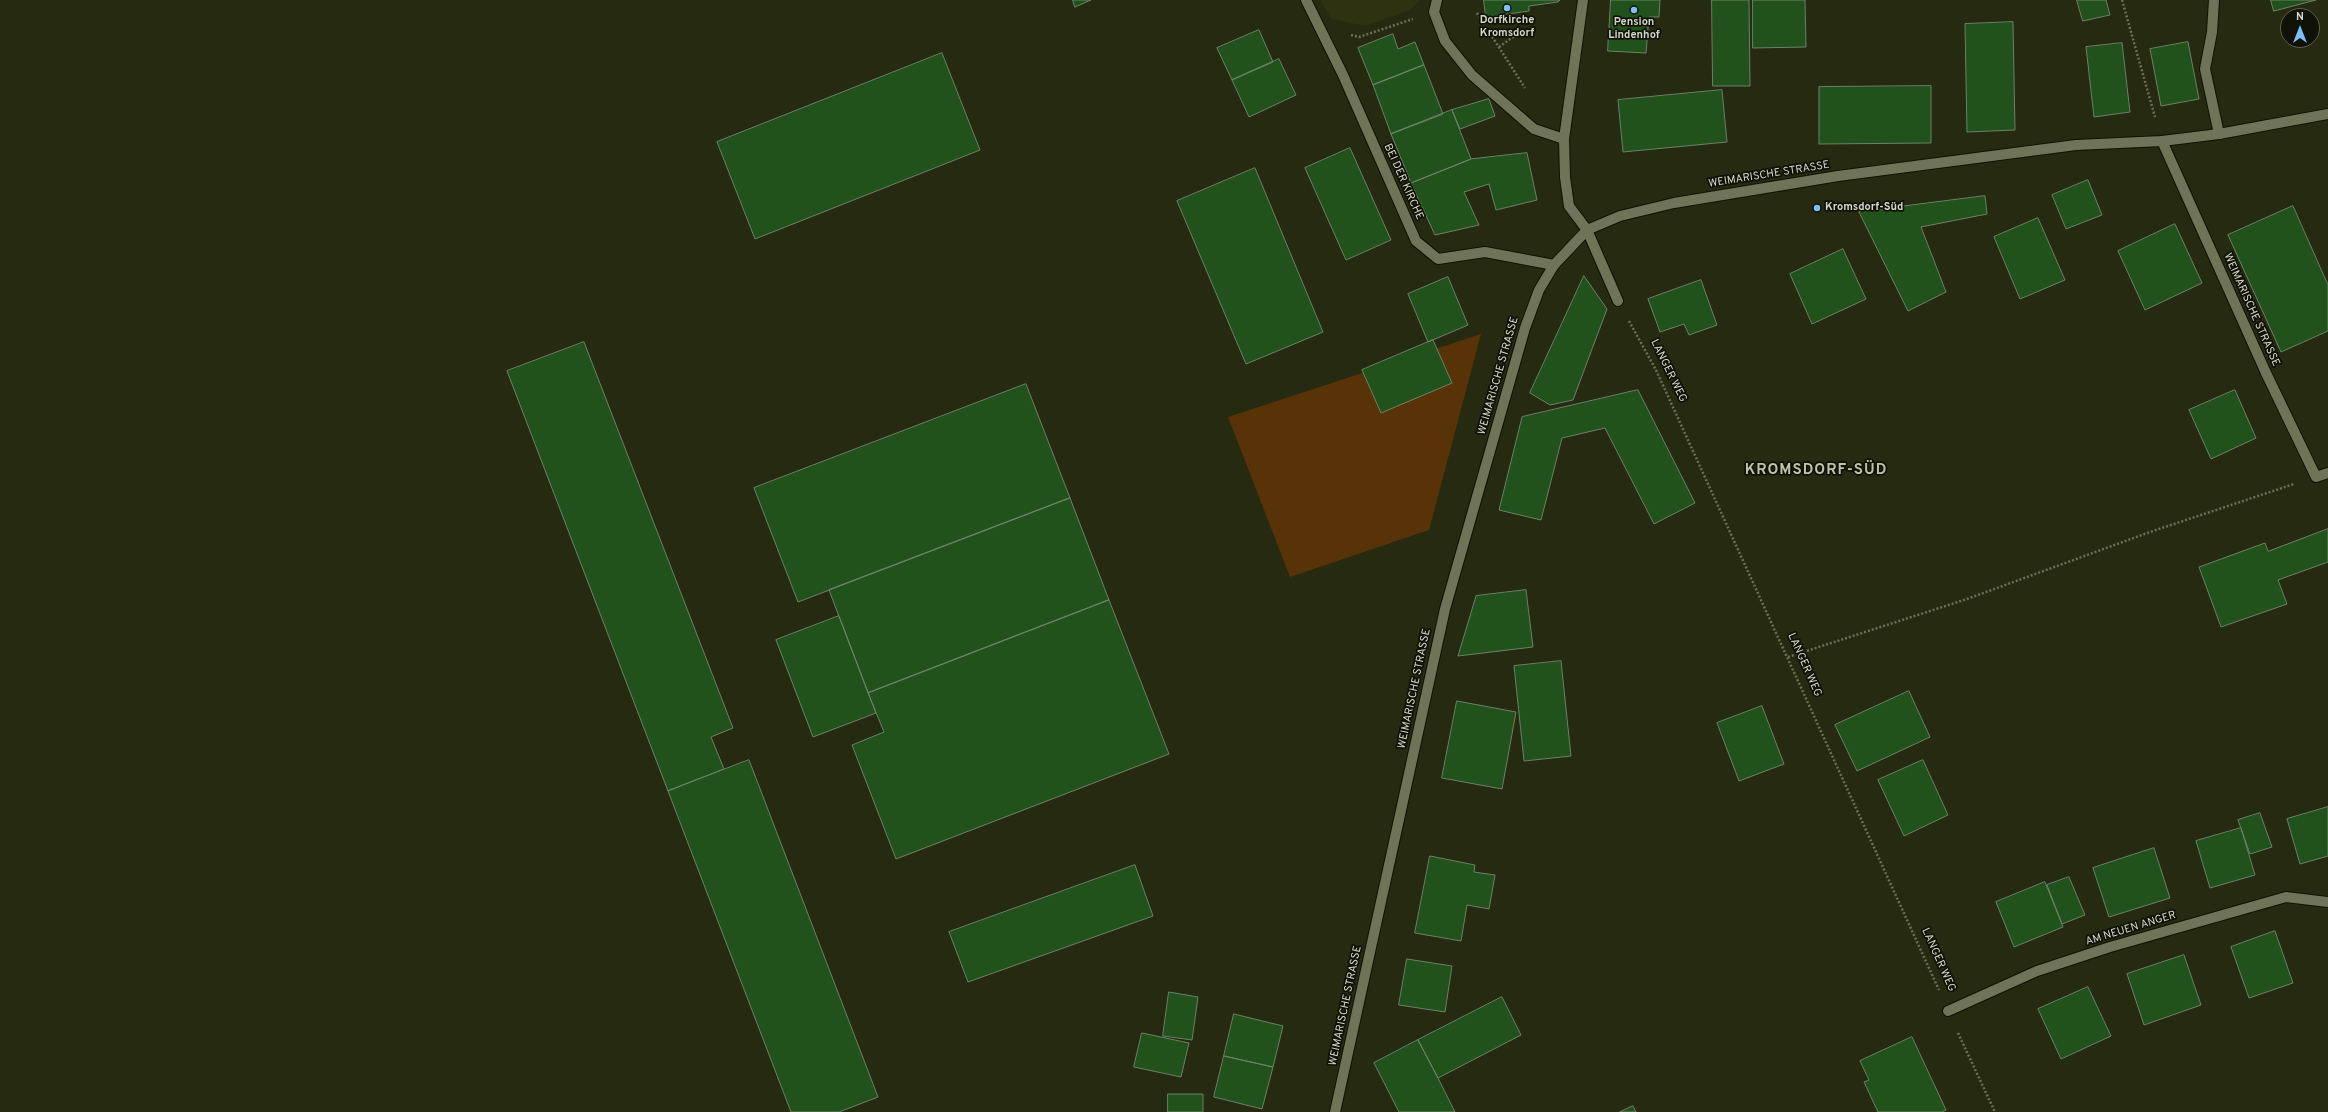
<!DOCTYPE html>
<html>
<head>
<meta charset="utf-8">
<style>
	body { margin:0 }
	#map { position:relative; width:2328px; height:1112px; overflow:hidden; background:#262a10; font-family:Overpass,sans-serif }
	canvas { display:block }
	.north { position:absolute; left:2280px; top:8px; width:40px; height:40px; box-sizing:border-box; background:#101107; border:1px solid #5e6054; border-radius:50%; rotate:0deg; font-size:11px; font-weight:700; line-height:16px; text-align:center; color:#d4d7c8 }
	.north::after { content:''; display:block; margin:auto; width:14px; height:18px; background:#7abff8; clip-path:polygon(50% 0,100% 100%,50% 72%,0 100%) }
</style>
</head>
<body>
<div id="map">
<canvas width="2328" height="1112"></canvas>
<div class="north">N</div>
</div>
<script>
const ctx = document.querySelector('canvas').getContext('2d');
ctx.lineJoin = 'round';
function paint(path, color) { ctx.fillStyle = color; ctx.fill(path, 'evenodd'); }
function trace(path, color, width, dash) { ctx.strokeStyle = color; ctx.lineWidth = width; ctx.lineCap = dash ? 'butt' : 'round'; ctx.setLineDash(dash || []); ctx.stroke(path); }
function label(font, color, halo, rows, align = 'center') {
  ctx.font = font + ' Overpass,sans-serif'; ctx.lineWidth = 3.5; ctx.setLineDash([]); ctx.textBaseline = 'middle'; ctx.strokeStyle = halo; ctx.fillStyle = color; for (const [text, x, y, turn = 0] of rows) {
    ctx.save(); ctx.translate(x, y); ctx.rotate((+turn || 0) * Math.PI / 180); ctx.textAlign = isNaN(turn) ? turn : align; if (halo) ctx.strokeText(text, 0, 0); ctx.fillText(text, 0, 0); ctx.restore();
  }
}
paint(new Path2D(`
	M1321,0H1420L1410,10L1366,26L1331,19Z`), '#2e3211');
paint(new Path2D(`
	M1481,334L1429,530L1290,577L1228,417Z`), '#573307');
const building = new Path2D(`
	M1073,0H1091L1075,7Z
	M1484,0H1560L1558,2L1529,6V11L1486,17Z
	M1611,0H1660L1659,17H1649L1646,53L1608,51Z
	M1712,0H1749L1750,86H1713Z
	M1753,0H1805L1806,47L1753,48Z
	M2077,0H2106L2110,15L2083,21Z
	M2271,0H2316L2274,11Z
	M2013,22L2015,130L1967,132L1965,24Z
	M1259,30L1273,62L1232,80L1217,48Z
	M1393,34L1398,49L1415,42L1424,65L1373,85L1358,48Z
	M2188,42L2199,99L2161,106L2150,49Z
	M2122,43L2130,112L2094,117L2086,47Z
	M942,53L980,150L755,239L717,142Z
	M1279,59L1296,95L1249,117L1232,80Z
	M1424,65L1443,114L1391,134L1373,85Z
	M1931,86V143L1819,144V87Z
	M1722,90L1727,142L1623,152L1618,100Z
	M1489,99L1495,116L1460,129L1452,110Z
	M1452,110L1471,159L1411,183L1391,134Z
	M1350,148L1391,240L1346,260L1305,168Z
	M1527,153L1537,200L1496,210L1489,184L1464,192L1479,225L1435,235L1411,183L1471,159Z
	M1255,168L1323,332L1246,364L1177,201Z
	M2088,180L2102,215L2066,229L2052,195Z
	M1985,196L1987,214L1921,227L1946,292L1908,311L1859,212Z
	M2293,206L2328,285V331L2281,352L2228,235Z
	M2038,218L2065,280L2020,299L1994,237Z
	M2175,224L2202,283L2145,310L2118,251Z
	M1843,249L1866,299L1812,324L1790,274Z
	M1584,276L1607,309L1573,400L1550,405L1530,393Z
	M1448,277L1468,325L1428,342L1408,294Z
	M1701,280L1717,325L1689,335L1684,324L1660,332L1648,299Z
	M1433,340L1452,383L1381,413L1362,370Z
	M584,342L733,728L711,737L724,769L668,791L507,371Z
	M1026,384L1070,498L798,602L754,488Z
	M1638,390L1695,503L1654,524L1605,428L1562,438L1541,520L1499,510L1522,417Z
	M2235,390L2256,438L2211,459L2189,410Z
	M1070,498L1109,600L868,693L829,590Z
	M2328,529V562L2278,580L2287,604L2221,627L2199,567L2265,543L2268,551Z
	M1526,590L1533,647L1458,656L1476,596Z
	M1109,600L1169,754L896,859L852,745L884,732L868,693Z
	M839,616L876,713L813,737L776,640Z
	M1561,661L1571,756L1524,761L1514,666Z
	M1909,691L1930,737L1857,771L1835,725Z
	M1457,701L1516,712L1502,789L1442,778Z
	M1762,706L1784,764L1739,781L1717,723Z
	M749,760L878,1097L839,1112H791L668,791Z
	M1923,760L1948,815L1904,836L1878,780Z
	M2328,807V856L2300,864L2287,819Z
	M2260,813L2272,847L2250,854L2238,820Z
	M2241,828L2255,875L2210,888L2196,841Z
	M2154,848L2170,898L2109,917L2093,868Z
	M1430,856L1475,865L1474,872L1495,875L1489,909L1467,905L1461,941L1415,933Z
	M1135,865L1153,916L968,982L949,932Z
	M2069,877L2085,915L2062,924L2047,885Z
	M2045,882L2063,927L2014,947L1996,902Z
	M2275,931L2293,983L2249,998L2231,947Z
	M2184,955L2201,1005L2144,1025L2127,974Z
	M1407,959L1452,966L1445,1012L1399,1005Z
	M2088,987L2111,1036L2061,1059L2038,1009Z
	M1169,992L1198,997L1192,1040L1163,1036Z
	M1502,997L1521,1035L1438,1078L1418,1040Z
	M1234,1014L1283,1026L1273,1067L1224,1056Z
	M1142,1033L1189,1043L1181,1077L1134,1067Z
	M1912,1037L1946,1110L1942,1112H1878L1864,1082L1869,1080L1860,1061Z
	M1418,1040L1438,1078L1455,1112H1399L1374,1063Z
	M1224,1056L1273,1067L1262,1109L1214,1097Z
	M1168,1094H1203V1112H1168Z
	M1633,1106L1636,1112H1620Z`);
paint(building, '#21521b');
trace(building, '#6c816a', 1);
const service = new Path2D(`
	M2214,0L2212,32L2205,69L2219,134`);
const minor = new Path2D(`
	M1306,0L1343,75L1416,241L1438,259L1485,252L1554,265
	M1437,0L1434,12L1445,41L1472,75L1534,129L1564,139
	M2162,141L2266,373L2316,477L2328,473
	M1587,230L1618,301
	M1948,1011L2037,971L2110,947L2286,897L2328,902`);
const tertiary = new Path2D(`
	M1583,0L1564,139L1565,177L1569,206L1587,230
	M1335,1112L1445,609L1525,328L1539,290L1554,265L1587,230L1620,216L1674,203L1838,176L2076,145L2162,141L2219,134L2328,114`);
trace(service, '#0f1200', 12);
trace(minor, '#0f1200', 12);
trace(tertiary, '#0f1200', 12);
trace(new Path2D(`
	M2122,0L2155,117
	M1477,13L1525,88
	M1351,35L1359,37L1413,19
	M1499,47L1520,32
	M1629,321L1656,370L1939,990
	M1788,657L1967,599L2150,532L2294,484
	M1958,1033L1995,1112`), '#6c705a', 2.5, [2, 2]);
trace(service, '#6f7458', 10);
trace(minor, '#6f7458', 10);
trace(tertiary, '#6f7458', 10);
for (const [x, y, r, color] of [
	[1507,8,4,"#7abff8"],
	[1634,10,4,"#7abff8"],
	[1817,208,4,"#7abff8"]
]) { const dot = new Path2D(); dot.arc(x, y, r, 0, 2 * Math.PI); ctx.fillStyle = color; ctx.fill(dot); trace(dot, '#101107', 1.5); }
label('bold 11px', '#d4d7c8', '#101107', [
	["Dorfkirche",1507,21],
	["Kromsdorf",1507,34],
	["Pension",1634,23],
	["Lindenhof",1634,36],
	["Kromsdorf-Süd",1825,208,"left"]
]);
label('11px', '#d4d7c8', '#101107', [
	["WEIMARISCHE STRASSE",1769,175,-9],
	["BEI DER KIRCHE",1403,182,66],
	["WEIMARISCHE STRASSE",2251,310,66],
	["LANGER WEG",1668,371,64],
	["WEIMARISCHE STRASSE",1499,376,-74],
	["LANGER WEG",1804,665,66],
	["WEIMARISCHE STRASSE",1415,689,-78],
	["AM NEUEN ANGER",2131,929,-17],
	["LANGER WEG",1938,960,66],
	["WEIMARISCHE STRASSE",1346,1006,-78]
]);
ctx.letterSpacing = '1px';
label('bold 15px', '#bec4a5', '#101107', [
	["KROMSDORF-SÜD",1816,471]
]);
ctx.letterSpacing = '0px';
</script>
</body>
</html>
